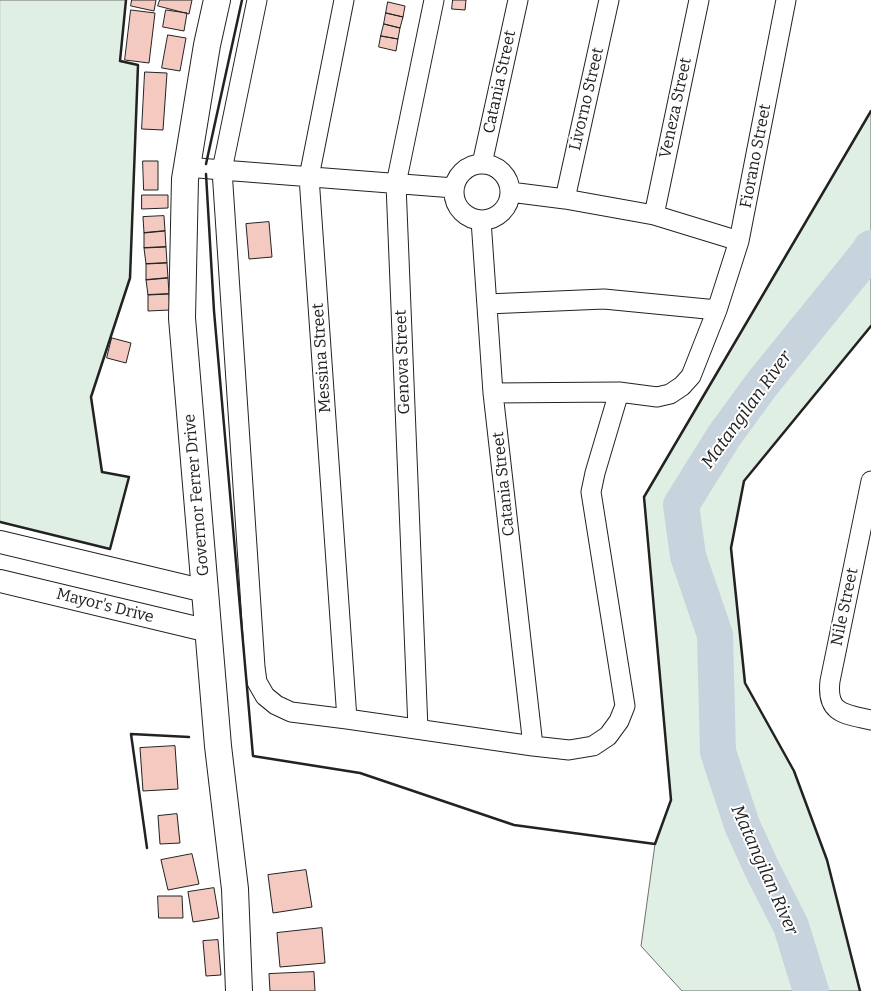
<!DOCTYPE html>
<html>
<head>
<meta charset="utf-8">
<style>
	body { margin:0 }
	canvas { display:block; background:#fff }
</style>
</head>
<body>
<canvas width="871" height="991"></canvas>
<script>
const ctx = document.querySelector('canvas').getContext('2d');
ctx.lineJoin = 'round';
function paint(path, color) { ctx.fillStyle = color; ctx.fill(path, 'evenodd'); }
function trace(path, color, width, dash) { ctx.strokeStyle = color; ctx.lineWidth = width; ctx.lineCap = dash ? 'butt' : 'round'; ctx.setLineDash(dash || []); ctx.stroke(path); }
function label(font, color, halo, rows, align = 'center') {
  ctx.font = font + ' Bitter,serif'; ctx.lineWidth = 4; ctx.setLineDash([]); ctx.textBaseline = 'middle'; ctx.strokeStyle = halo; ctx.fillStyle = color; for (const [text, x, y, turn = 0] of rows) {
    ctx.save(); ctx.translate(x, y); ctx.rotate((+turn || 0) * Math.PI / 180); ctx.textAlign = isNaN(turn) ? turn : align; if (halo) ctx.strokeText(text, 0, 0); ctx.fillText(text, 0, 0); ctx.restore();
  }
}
const green = new Path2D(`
	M0,0H126L120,60L138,65L130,278L91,397L102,472L129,477L110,549L0,522Z
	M871,111V326L744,481L731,548L745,683L794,771L827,860L860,991H682L641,946L655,844L671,800L644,497Z`);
paint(green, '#e0efe3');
trace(green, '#6f6f6f', 1);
trace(new Path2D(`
	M811,991L791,926L762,869L742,825L718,752L715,635L688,556L681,505L724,436L762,384L868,253L871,248`), '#c7d3dd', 36);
const building = new Path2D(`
	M132,0H156L154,11L131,6Z
	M160,0H192L189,14L158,6Z
	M453,0H466L465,10L452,9Z
	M388,2L405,6L403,17L386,13Z
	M131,10L155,13L149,63L125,60Z
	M166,10L187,13L184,31L163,27Z
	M386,13L403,17L400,28L384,24Z
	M384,24L400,28L398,39L381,36Z
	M168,35L186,38L180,71L162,68Z
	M381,36L398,39L396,51L379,47Z
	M145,72L167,73L163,130L142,129Z
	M143,161H158V190H144Z
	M142,195H168V208L142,209Z
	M164,216L165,231L144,233L143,217Z
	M269,222L272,257L249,259L246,224Z
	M165,231L166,247L144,248V233Z
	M166,247L167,263L146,264L144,248Z
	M167,263L168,278L146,280V264Z
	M168,278L169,294L148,295L146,280Z
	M169,294L170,310L148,311V295Z
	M112,338L131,343L126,363L107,358Z
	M175,746L178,789L143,791L140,748Z
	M177,814L180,843L160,844L158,816Z
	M192,854L199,884L168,890L161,860Z
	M306,870L312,907L273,913L268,875Z
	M214,888L219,918L193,922L188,892Z
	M158,896H182L183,918H159Z
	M322,928L325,963L280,967L277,933Z
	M218,940L221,975L206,976L203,941Z
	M314,972L315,991H270L269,974Z`);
paint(building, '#f3c9c0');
trace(building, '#222', 1);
const minor = new Path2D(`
	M257,0L222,170L255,667L257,682L265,696L276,705L291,712L347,719L533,746L569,750L593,746L608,736L619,721L625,706L591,492L595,473L619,392
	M344,0L309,177L347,719
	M482,164L518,0
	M454 192a28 28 0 1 1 56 0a28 28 0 1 1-56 0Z
	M187,167L222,170L454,188
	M510,192L565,199L654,215L739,241
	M565,199L609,0
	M654,215L699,0
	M481,220L493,393L533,746
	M487,304L604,299L717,310
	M493,393L619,392L657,397L670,394L682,386L691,376L717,310L739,241L786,0
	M871,481L830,681C826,714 845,714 871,720
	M418,729L396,184L434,0`);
const tertiary = new Path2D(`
	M0,542L205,591
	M0,581L209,631`);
const secondary = new Path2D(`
	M217,0L207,45L185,179L182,318L218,746L235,889L239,991`);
trace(minor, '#222', 21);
trace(tertiary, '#222', 24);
trace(secondary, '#222', 28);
trace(minor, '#fff', 19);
trace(tertiary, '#fff', 22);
trace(secondary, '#fff', 26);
trace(new Path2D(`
	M206,164L242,0
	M206,174L214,311L253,756L360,773L514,825L655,844L671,800L644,497L871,111
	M0,522L110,549L129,477L102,472L91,397L130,278L138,65L120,61L126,0
	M147,848L131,734L189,737
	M860,991L827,860L794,771L745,683L731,548L744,481L871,326`), '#222', 2.5);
label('16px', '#222', '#fff', [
	["Catania Street",500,82,-78],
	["Livorno Street",587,99,-77],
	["Veneza Street",676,108,-78],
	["Fiorano Street",756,156,-79],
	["Messina Street",322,358,-94],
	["Genova Street",403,362,-92],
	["Catania Street",504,484,-96],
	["Governor Ferrer Drive",197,495,-95],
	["Mayor's Drive",105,606,14],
	["Nile Street",845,607,-78]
]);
label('italic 18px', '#222', '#fff', [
	["Matangilan River",747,410,-54],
	["Matangilan River",764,870,66]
]);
</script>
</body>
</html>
